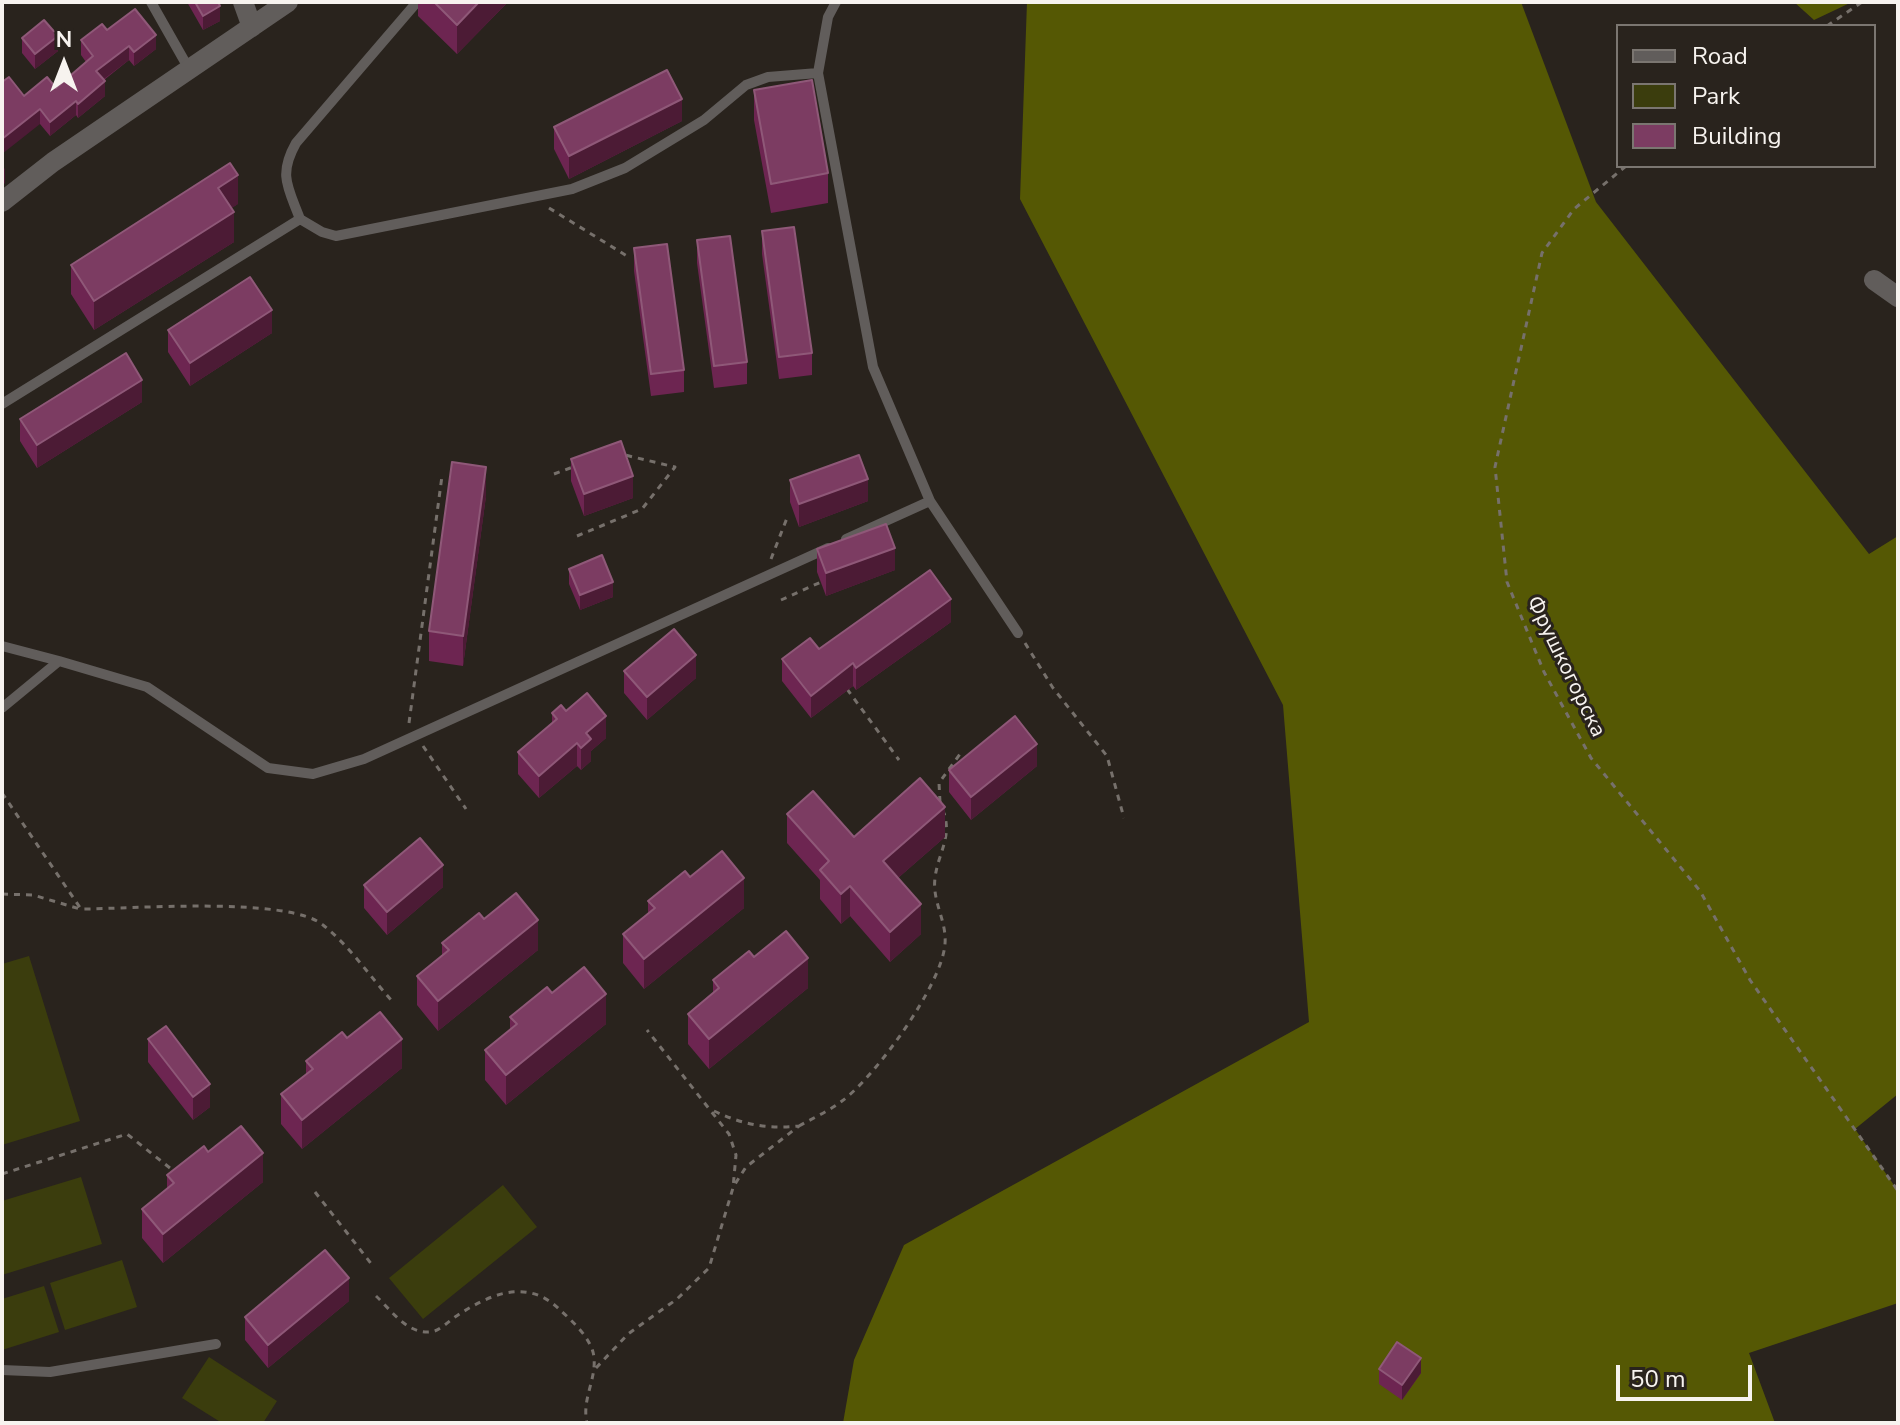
<!DOCTYPE html>
<html>
<head>
<meta charset="utf-8">
<style>
	body { margin:0 }
	#map { position:relative; width:1900px; height:1425px; overflow:hidden; background:#29231d; font-family:"Nunito Sans",sans-serif }
	canvas { display:block }
	.frame { position:absolute; inset:0; border:4px solid #f7f3ef; pointer-events:none }
	.legend { position:absolute; left:1616px; top:24px; width:260px; height:144px; box-sizing:border-box; background:#29231d; border:2px solid #7b7671; margin:0; padding:10px 14px; list-style:none; font-size:24px; color:#f7f3ef }
	.legend li { display:flex; align-items:center; gap:16px; height:40px }
	.legend b { width:40px; border:2px solid #7b7671 }
	.north { position:absolute; left:24px; top:24px; width:80px; height:80px; -webkit-text-stroke:6px #29231d; paint-order:stroke; rotate:0deg; font-size:22px; font-weight:700; line-height:32px; text-align:center; color:#f7f3ef }
	.north::after { content:''; display:block; margin:auto; width:28px; height:36px; background:#f7f3ef; clip-path:polygon(50% 0,100% 100%,50% 72%,0 100%) }
	.scale { position:absolute; left:1616px; top:1365px; width:136px; height:36px; box-sizing:border-box; border:4px solid #f7f3ef; border-top:0; padding-left:10px; font-size:24px; line-height:28px; white-space:nowrap; color:#f7f3ef; -webkit-text-stroke:6px #29231d; paint-order:stroke }
</style>
</head>
<body>
<div id="map">
<canvas width="1900" height="1425"></canvas>
<div class="frame"></div>
<ul class="legend">
<li><b style="height:10px;background:#615d5b"></b>Road</li>
<li><b style="height:22px;background:#3b3d0d"></b>Park</li>
<li><b style="height:22px;background:#7c3c62"></b>Building</li>
</ul>
<div class="north">N</div>
<div class="scale">50 m</div>
</div>
<script>
const ctx = document.querySelector('canvas').getContext('2d');
ctx.lineJoin = 'round';
function paint(path, color) { ctx.fillStyle = color; ctx.fill(path, 'evenodd'); }
function trace(path, color, width, dash) { ctx.strokeStyle = color; ctx.lineWidth = width; ctx.lineCap = dash ? 'butt' : 'round'; ctx.setLineDash(dash || []); ctx.stroke(path); }
function label(font, color, halo, rows, align = 'center') {
  ctx.font = font + ' "Nunito Sans",sans-serif'; ctx.lineWidth = 6; ctx.setLineDash([]); ctx.textBaseline = 'middle'; ctx.strokeStyle = halo; ctx.fillStyle = color; for (const [text, x, y, turn = 0] of rows) {
    ctx.save(); ctx.translate(x, y); ctx.rotate((+turn || 0) * Math.PI / 180); ctx.textAlign = isNaN(turn) ? turn : align; if (halo) ctx.strokeText(text, 0, 0); ctx.fillText(text, 0, 0); ctx.restore();
  }
}
paint(new Path2D(`
	M29,956L80,1121L2,1145V964Z
	M81,1177L102,1244L2,1275V1201Z
	M503,1185L537,1227L423,1319L389,1278Z
	M122,1260L137,1307L65,1330L50,1283Z
	M44,1286L59,1332L2,1350V1299Z
	M209,1357L277,1401L263,1423H222L182,1398Z`), '#3b3d0d');
paint(new Path2D(`
	M1027,2H1521L1596,202L1869,554L1898,536V1094L1855,1129L1898,1191V1303L1749,1353L1775,1423H843L854,1360L904,1245L1309,1022L1283,705L1020,199Z
	M1794,2H1852L1814,20Z`), '#555804');
trace(new Path2D(`
	M2,3V2
	M1827,26L1862,2
	M1626,166L1574,209L1542,253L1495,467L1507,582L1544,672L1591,758L1700,891L1750,980L1898,1191
	M549,208L627,256
	M554,474L573,467
	M577,536L642,509L675,467L625,455
	M771,559L787,518
	M781,600L821,582
	M1025,643L1053,688L1107,756L1124,818
	M847,689L899,760
	M409,723L442,476
	M423,746L466,809
	M2,793L81,909C132,909 288,896 323,925C349,945 371,978 393,1002
	M940,802L939,783L960,754
	M2,894L33,895L80,909
	M714,1111C744,1125 766,1129 799,1126L746,1167L735,1184
	M799,1126C813,1118 829,1111 842,1101C875,1077 942,985 945,944C947,921 932,902 935,878C938,853 952,838 944,813
	M2,1174L127,1134L175,1172
	M315,1192L373,1266
	M376,1296C391,1310 407,1334 430,1332C438,1332 448,1322 455,1317C488,1295 526,1277 559,1309C571,1320 588,1335 593,1352C599,1376 581,1398 587,1423
	M596,1368L628,1334L677,1299L709,1268L733,1188L736,1155L729,1134L647,1030`), '#76706b', 3, [6, 6]);
trace(new Path2D(`
	M151,2L189,69
	M836,2L828,17L818,73L873,367L930,501L1018,633
	M300,219L322,232L336,236L572,189L625,168L704,120L746,85L768,77L818,73
	M2,404L300,219C288,187 278,175 296,143L417,2
	M846,539L930,501
	M2,646L59,661L2,708
	M59,661L147,687L268,768L313,774L364,759L828,548
	M2,1370L50,1372L216,1344`), '#615d5b', 10);
trace(new Path2D(`
	M243,2L252,27
	M2,202L53,162L288,2
	M1874,280L1898,297`), '#615d5b', 20);
paint(new Path2D(`
	M187,2H218L220,21L203,30Z
	M418,2H508L457,54L418,16Z
	M107,30L156,49L134,66L129,60L104,80L105,96L78,118L76,115L50,136L40,124L24,96L56,88L86,62L81,55V40Z
	M22,38L58,51L35,69L22,53Z
	M754,90L828,173V203L771,213L754,120Z
	M682,121L569,179L554,149V127Z
	M238,204L231,208L234,242L94,330L71,294V265Z
	M762,231L812,353V375L779,379L762,254Z
	M697,240L747,362V384L714,388L697,263Z
	M634,248L684,370V392L651,396L634,271Z
	M168,330L272,333L190,386L168,352Z
	M142,402L37,468L20,441V419Z
	M571,459L633,498L584,516L571,481Z
	M790,480L868,501L799,527L790,502Z
	M486,496L463,666L429,661V631Z
	M817,549L895,570L826,596L817,572Z
	M569,569L613,597L580,610L569,584Z
	M951,622L856,690L853,686L811,718L782,681V659L819,649Z
	M624,671L696,678L647,720L624,693Z
	M566,711L606,738L591,751V761L581,770L577,766L539,798L518,774V752L552,723V713Z
	M1037,766L971,820L949,792V770Z
	M787,814L854,837H945L898,878L921,934L890,962L850,916L841,924L820,899V880L787,843Z
	M690,877L744,908L644,989L623,963V934L648,914V901Z
	M364,885L443,887L387,935L364,908Z
	M484,919L538,950L438,1031L417,1005V976L442,956V943Z
	M754,957L808,988L709,1069L688,1044V1014L713,994V980Z
	M510,1017L606,1024L506,1105L485,1080V1050L510,1030Z
	M347,1038L402,1068L302,1149L281,1124V1094L306,1074V1061Z
	M148,1039L210,1107L193,1120L148,1062Z
	M208,1152L263,1182L163,1263L142,1238V1209L167,1188V1175Z
	M349,1301L268,1368L245,1340V1317Z
	M1379,1369L1421,1373L1402,1400L1379,1384Z`), '#6d2551');
paint(new Path2D(`
	M479,2H508L457,54V25Z
	M220,6V21L203,30V16Z
	M156,35V49L134,66V52Z
	M58,36V51L35,69V54Z
	M129,46V60L96,85V71Z
	M105,81V96L78,118V104Z
	M682,99V121L569,179V156Z
	M76,101V115L50,136V122Z
	M40,109V124L2,154V139Z
	M5,168V183L2,186V171Z
	M238,175V204L218,217V188Z
	M234,212V242L94,330V301Z
	M272,310V333L190,386V363Z
	M142,380V402L37,468V445Z
	M486,467V496L463,666V636Z
	M633,476V498L584,516V494Z
	M868,479V501L799,527V504Z
	M895,548V570L826,596V573Z
	M613,582V597L580,610V595Z
	M951,599V622L856,690V668Z
	M696,655V678L647,720V697Z
	M853,663V686L811,718V696Z
	M606,716V738L591,751V761L581,770V748L586,733Z
	M577,743V766L539,798V776Z
	M1037,744V766L971,820V797Z
	M945,807V837L883,891V861Z
	M443,865V887L387,935V912Z
	M744,878V908L644,989V959Z
	M850,886V916L841,924V894Z
	M921,904V934L890,962V932Z
	M538,920V950L438,1031V1001Z
	M808,958V988L709,1069V1039Z
	M606,994V1024L506,1105V1075Z
	M402,1039V1068L302,1149V1120Z
	M210,1084V1107L193,1120V1097Z
	M263,1153V1182L163,1263V1234Z
	M349,1278V1301L268,1368V1345Z
	M1421,1358V1373L1402,1400V1385Z`), '#4c1b35');
const building = new Path2D(`
	M195,2H218L220,6L203,16Z
	M434,2H479L457,25Z
	M135,9L156,35L134,52L129,46L96,71L105,81L78,104L76,101L50,122L40,109L2,139V82L9,77L24,96L47,77L56,88L93,56L81,40L102,24L107,30Z
	M44,20L58,36L35,54L22,38Z
	M667,70L682,99L569,156L554,127Z
	M812,80L828,173L771,184L754,90Z
	M230,163L238,175L218,188L234,212L94,301L71,265Z
	M794,227L812,353L779,357L762,231Z
	M730,236L747,362L714,366L697,240Z
	M667,244L684,370L651,374L634,248Z
	M250,277L272,310L190,363L168,330Z
	M126,353L142,380L37,445L20,419Z
	M621,441L633,476L584,494L571,459Z
	M859,455L868,479L799,504L790,480Z
	M452,462L486,467L463,636L429,631Z
	M886,524L895,548L826,573L817,549Z
	M602,555L613,582L580,595L569,569Z
	M930,570L951,599L856,668L853,663L811,696L782,659L810,638L819,649Z
	M674,629L696,655L647,697L624,671Z
	M587,693L606,716L586,733L591,739L581,748L577,743L539,776L518,752L557,719L552,713L561,705L566,711Z
	M1015,716L1037,744L971,797L949,770Z
	M920,778L945,807L883,861L921,904L890,932L850,886L841,894L820,870L829,861L787,814L813,791L854,837Z
	M420,838L443,865L387,912L364,885Z
	M722,851L744,878L644,959L623,934L655,908L648,901L685,871L690,877Z
	M516,893L538,920L438,1001L417,976L449,950L442,943L479,913L484,919Z
	M786,931L808,958L709,1039L688,1014L719,988L713,980L749,951L754,957Z
	M584,967L606,994L506,1075L485,1050L517,1024L510,1017L547,987L552,993Z
	M380,1012L402,1039L302,1120L281,1094L313,1069L306,1061L342,1032L347,1038Z
	M166,1026L210,1084L193,1097L148,1039Z
	M241,1126L263,1153L163,1234L142,1209L174,1183L167,1175L204,1146L208,1152Z
	M325,1250L349,1278L268,1345L245,1317Z
	M1397,1342L1421,1358L1402,1385L1379,1369Z`);
paint(building, '#7c3c62');
trace(building, '#8f5878', 2);
label('22px', '#f7f3ef', '#29231d', [
	["Фрушкогорска",1565,667,64]
]);
</script>
</body>
</html>
